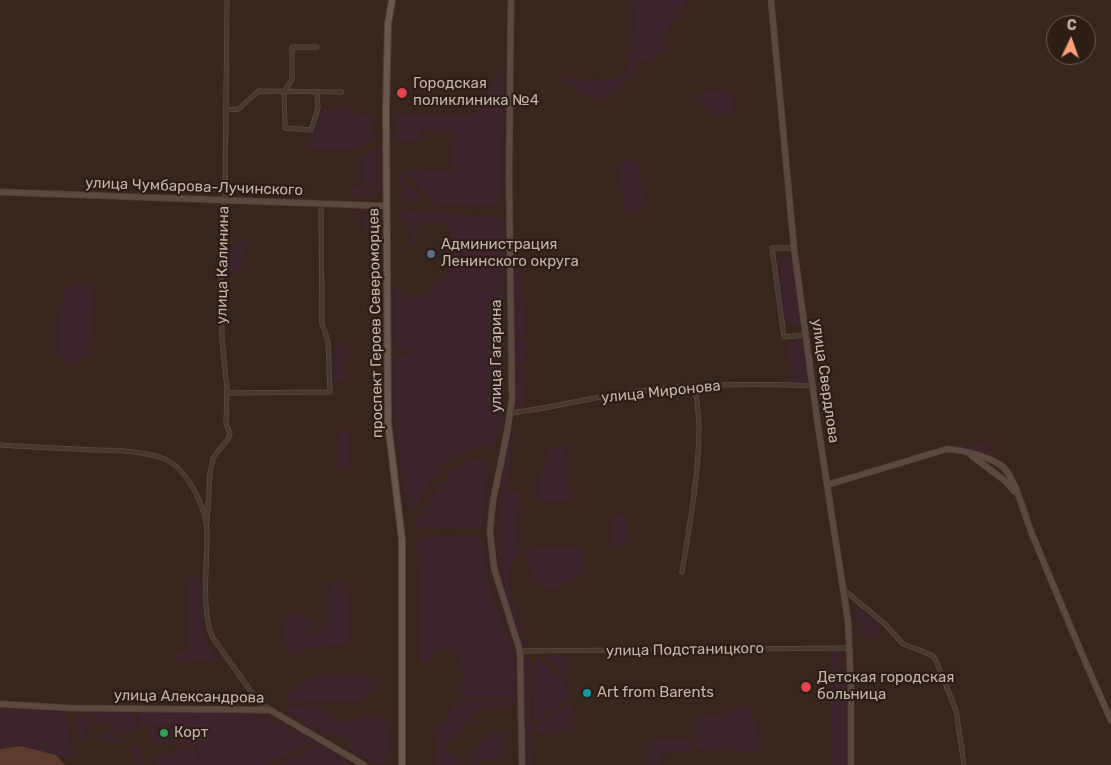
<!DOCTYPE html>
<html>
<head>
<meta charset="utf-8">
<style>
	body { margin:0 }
	#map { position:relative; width:1111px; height:765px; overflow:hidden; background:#37251e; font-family:Rubik,sans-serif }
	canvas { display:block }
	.north { position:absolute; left:1046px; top:15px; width:50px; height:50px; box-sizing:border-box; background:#2c1d17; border:1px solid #695952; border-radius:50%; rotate:3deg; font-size:14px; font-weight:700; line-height:20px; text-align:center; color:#c5b3ab }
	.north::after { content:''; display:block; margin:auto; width:18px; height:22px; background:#fda078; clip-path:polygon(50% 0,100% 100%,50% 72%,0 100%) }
</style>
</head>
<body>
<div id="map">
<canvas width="1111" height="765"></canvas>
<div class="north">С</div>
</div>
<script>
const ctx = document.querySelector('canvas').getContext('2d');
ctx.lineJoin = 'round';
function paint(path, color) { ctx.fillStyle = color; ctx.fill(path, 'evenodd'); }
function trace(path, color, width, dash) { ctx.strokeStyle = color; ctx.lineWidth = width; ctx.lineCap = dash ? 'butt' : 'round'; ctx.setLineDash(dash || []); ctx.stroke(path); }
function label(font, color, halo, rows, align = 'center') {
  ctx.font = font + ' Rubik,sans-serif'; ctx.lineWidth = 4.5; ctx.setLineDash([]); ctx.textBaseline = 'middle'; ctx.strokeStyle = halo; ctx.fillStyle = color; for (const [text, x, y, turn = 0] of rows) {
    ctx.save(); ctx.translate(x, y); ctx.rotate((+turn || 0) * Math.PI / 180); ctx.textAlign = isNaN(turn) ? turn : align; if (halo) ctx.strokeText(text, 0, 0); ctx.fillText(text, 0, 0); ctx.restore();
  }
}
paint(new Path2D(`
	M632,0H688L664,35L665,51L657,57L637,61L632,75L612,94L602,98H593L586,95L562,78L612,81L626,73L629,63L633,44L635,14Z
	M504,59L500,200L497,204L491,205L436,203L426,197L408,171L409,170L452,172L454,131L420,129V141L396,140L397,115L467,117L482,109Z
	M730,90C734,95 734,106 733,112L731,113L711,114L710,106H702L698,102V97L703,92Z
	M323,110H349L360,115L372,116V138L359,150L311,148V142Z
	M381,142L380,193H378L377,144Z
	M376,148L375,192L363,185V158Z
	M632,160L638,162L640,167L644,203L640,210L628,211L625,209L624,205L620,168L622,163Z
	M398,171L419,198L418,202H411C404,194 397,182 398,171Z
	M361,186L374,193L372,195L350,194V188Z
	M404,212L497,217L504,221V400L503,417L495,444L466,451L444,464L436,473L414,510L407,500L403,491L397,436L395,398L396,357L398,355L409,357L411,353L407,350L399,351L396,349L395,284L397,285C410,306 422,300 437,284C441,280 447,275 449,269C452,259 451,236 449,226L445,223L419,222L416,244H412V231L406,221L402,220V214Z
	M352,213L374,215L377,218V226L367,233L364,231V217L351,216Z
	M243,240L248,245L244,248L241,270H236L232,276L227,274L228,251Z
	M784,256L791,257L794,267L802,324L801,325L794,326L784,317L780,282L782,278C779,272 780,262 784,256Z
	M515,268H520L521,270L522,306L524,309L525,336C519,337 517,337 514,331Z
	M71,286H79L90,288L93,295C92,310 92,338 88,352C84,368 58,364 58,349C57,331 62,312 63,295L66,289Z
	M523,339C529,347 526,357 522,364H515V343L517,340Z
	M792,341H800L804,344L809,378L808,384L796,383L789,357L788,343Z
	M335,344H346L345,381H334Z
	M516,368H520L522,370L524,403L523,406L520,409L515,408V370Z
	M516,429L506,486L507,493H522L521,509L516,515L515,522L519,554C511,562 508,571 508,582L527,644L524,645C515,620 505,594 500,568C494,536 499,500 504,468C506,456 507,438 516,429Z
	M338,431H349V467H337Z
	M987,442L991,444L985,453L979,454L968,449L971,447Z
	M566,446C566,465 570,482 570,501L539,500L538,485L549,448Z
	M481,458L486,461C488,470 484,520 481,527L420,529L416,524L417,521C434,497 449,462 481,458Z
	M614,515L623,516L626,519V542L623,546L614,545L611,542V518Z
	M472,536L478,537L482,540L486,570L492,598L515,653V697H465L462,693C462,679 467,650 449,648C447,647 443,647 441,648C434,652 427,662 421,668L417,542L420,538L425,537Z
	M532,549H583V573L553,590L534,582L524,553Z
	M191,576L199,577L203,585L202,633L216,659L213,664L204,659L183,663L176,659V653H188L189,582Z
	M335,580H340C353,596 349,622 348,642L345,644C335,645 326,646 316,647C310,648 303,651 297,651C280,650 284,628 287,617C294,612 306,614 312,620V633L323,634C336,618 322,591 335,580Z
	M855,608H859L882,629L876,635L860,634V632L862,631L861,622L857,619Z
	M841,650H842V660L839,661V671L846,672L847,765H832V653Z
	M542,655L568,656L567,675L564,674Z
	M535,657C549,669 570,678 567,699L535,724Z
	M524,659H529L531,765H525Z
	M313,677L372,678L375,685L373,692L366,695L365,700L287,702V695Z
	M516,701V705L482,706L444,746L459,763L458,765H436L437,732L456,702Z
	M568,703L571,705V708L570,729L535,732V728Z
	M323,706L331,718L344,722L361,718L385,719L389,744L385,765L375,763L350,750V741L341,734L332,738L303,722L285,709L290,707Z
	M724,709L751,710L758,733V752L732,751L723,744L717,750L696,749L697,716H723Z
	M0,710L59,711L65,714L73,757L67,759L55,753L39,751L21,745L0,748Z
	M84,710L132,713L135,718L137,730H115L80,712Z
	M138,711L225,713L258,716L273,720L313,740L268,765H201L197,744L181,746L177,724L150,725L141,728Z
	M76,714L94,724L84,726L86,739L84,742L80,739Z
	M177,728V744L151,745L150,729Z
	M497,732L505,740L504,751L500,761L483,760L476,765H471L473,759L472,752L490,735Z
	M106,733L121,740V742L107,743L104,734Z
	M649,740L690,741V753L661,752L660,765H648Z
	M318,743L350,765H280Z
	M132,746L141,750L145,765H136Z
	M194,748L199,765H157L155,758L157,755Z`), '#3d242c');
paint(new Path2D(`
	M21,746L56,755L65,765H0V749Z`), '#5d3b2f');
const street = new Path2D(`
	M317,47H292V80L284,91L285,128L311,130L318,108L317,92
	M225,110L239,109L258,91L342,92
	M794,248H772L784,337L806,335
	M227,393L330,392L328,341L322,324L321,204
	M510,413C547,409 583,399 619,394C683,384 748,383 812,386
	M0,445C33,447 66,449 98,450C119,451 143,451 162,458C188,467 208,511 207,536C207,564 201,613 213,638L257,700L270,710
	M207,523L210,474L213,458L228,439L230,434L226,424L227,388L222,341L221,288L225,201L227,0
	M682,572C690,524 699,474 699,425C698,411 698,399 694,386
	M844,590L885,624L903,644L924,652L933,656L936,661L956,710L964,765
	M520,651L850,648`);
const secondary = new Path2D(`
	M511,0L509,177L512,399L507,433L493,501L490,531L494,568L520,651L522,765
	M771,0L794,248L817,419L848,621L851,688V765
	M0,192L386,206
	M972,456L1004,480L1015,492
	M827,485L947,449C962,450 993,457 1004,468C1016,480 1025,517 1032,534C1058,596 1083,659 1111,720
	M0,704L70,708L270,710L364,765`);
const primary = new Path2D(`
	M392,0L388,24L386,110L388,423L402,540V765`);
trace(street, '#63534c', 5);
trace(secondary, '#51413b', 7);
trace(primary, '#51413b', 8);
trace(street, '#473832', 4);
trace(secondary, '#5b483f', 5.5);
trace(primary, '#68564f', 6);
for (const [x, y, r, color] of [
	[402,93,6,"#e0444e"],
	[431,254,5,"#5c6f8a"],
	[806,687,6,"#e0444e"],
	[587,693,5,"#0f9aa8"],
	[164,733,5,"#2e9e5b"]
]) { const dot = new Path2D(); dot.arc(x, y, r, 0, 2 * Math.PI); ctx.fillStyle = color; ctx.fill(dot); trace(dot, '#2c1d17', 2); }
label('15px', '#c5b3ab', '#2c1d17', [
	["Городская",413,84],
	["поликлиника №4",413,101],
	["Администрация",441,245],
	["Ленинского округа",441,262],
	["Детская городская",817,678],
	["больница",817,695],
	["Art from Barents",597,693],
	["Корт",174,733]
], 'left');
label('15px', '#c5b3ab', '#2c1d17', [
	["улица Чумбарова-Лучинского",194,187,2],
	["улица Калинина",223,265,-89],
	["проспект Героев Североморцев",376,323,-91],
	["улица Гагарина",497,356,-90],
	["улица Свердлова",825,381,82],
	["улица Миронова",661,392,-6],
	["улица Подстаницкого",685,650,-1],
	["улица Александрова",189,697,1]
]);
</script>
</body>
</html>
